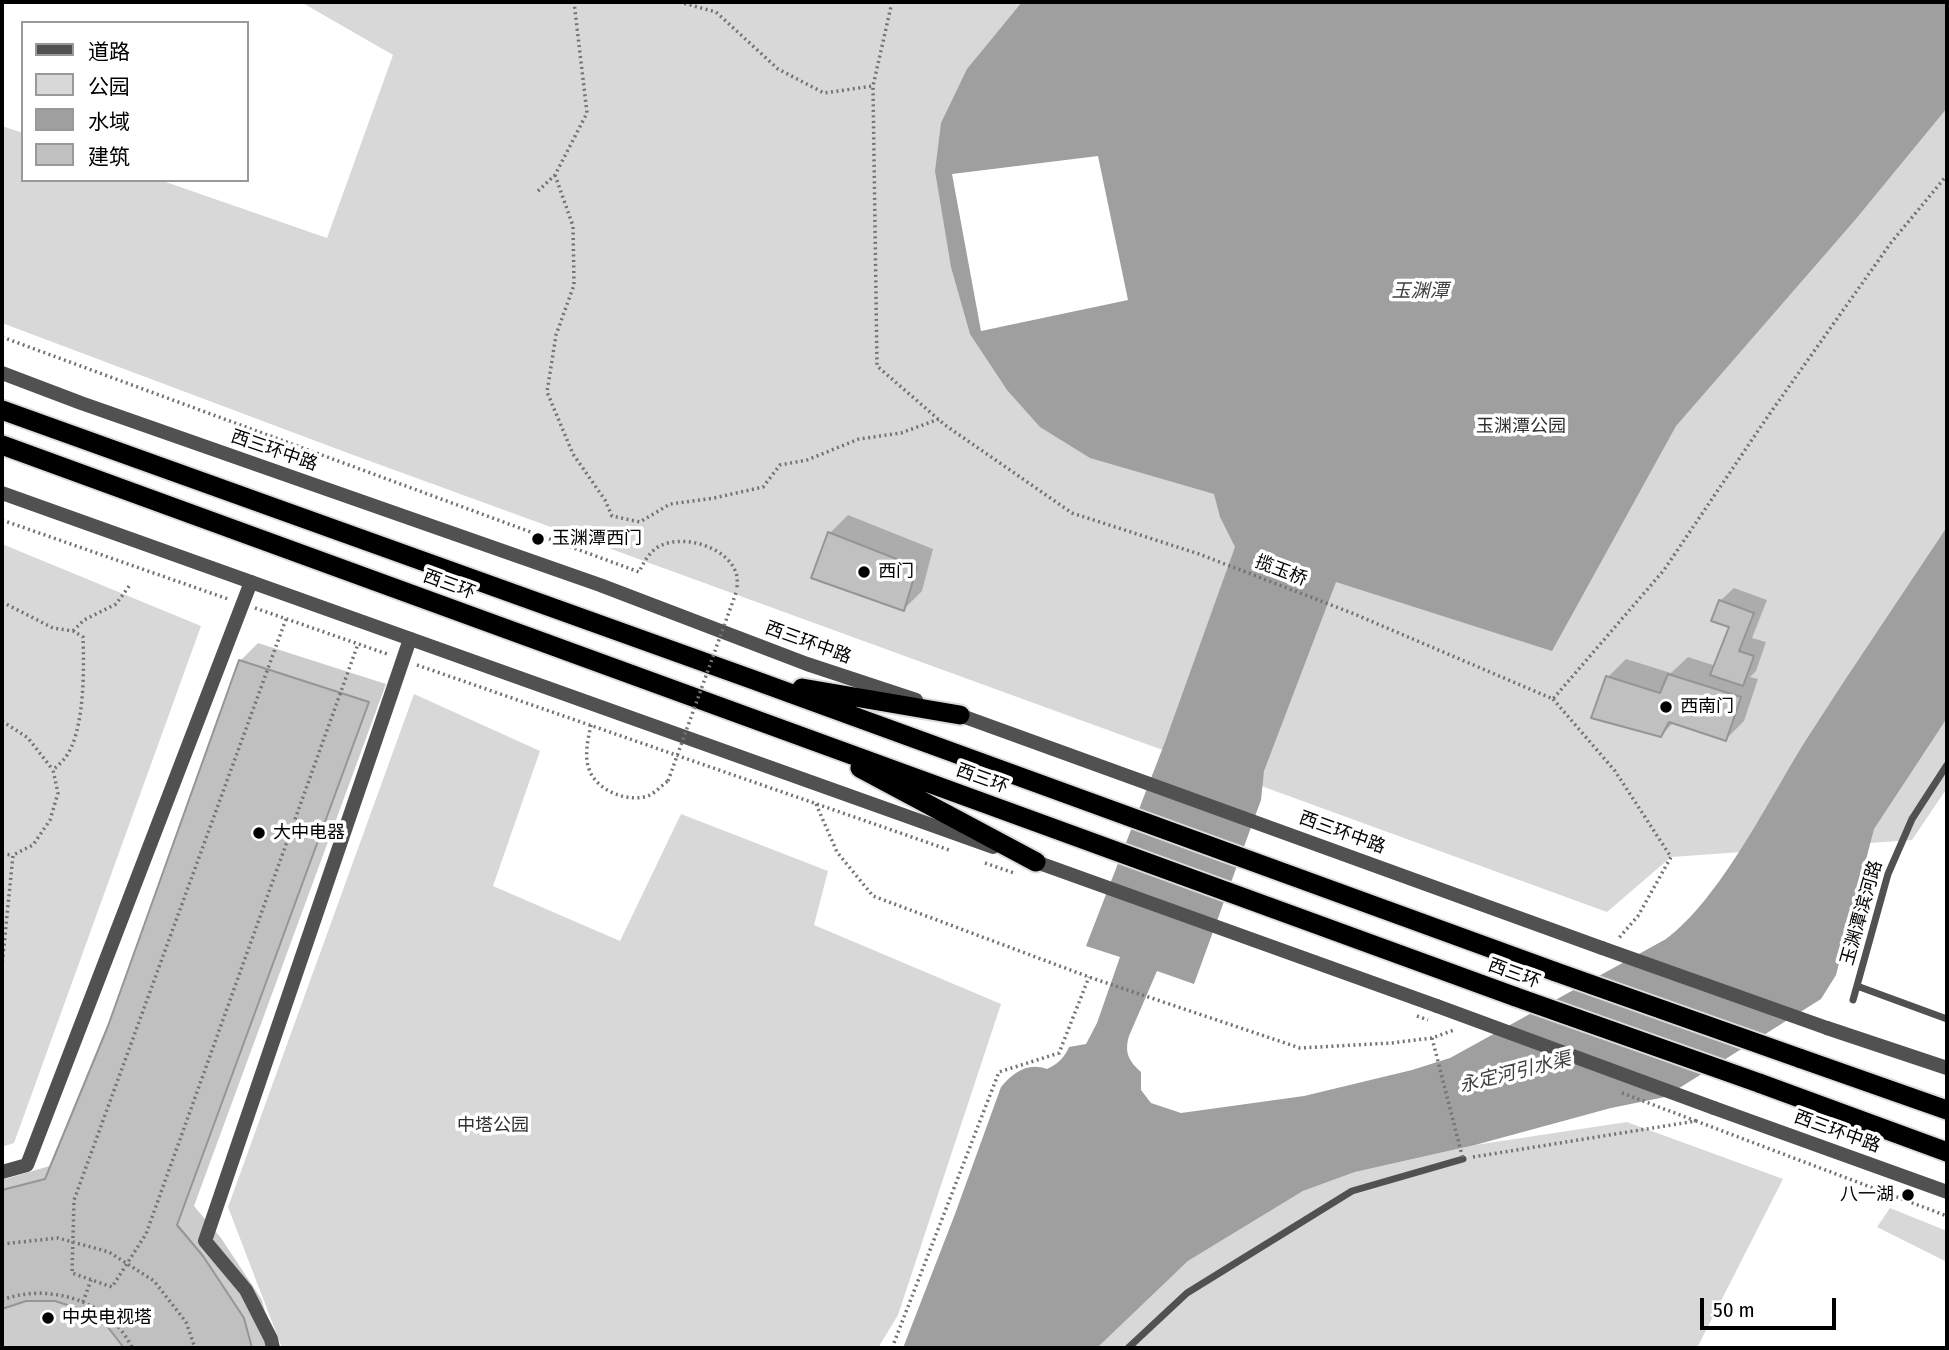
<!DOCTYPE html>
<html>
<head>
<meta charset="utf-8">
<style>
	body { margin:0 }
	#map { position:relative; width:1949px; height:1350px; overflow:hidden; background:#fff; font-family:"Fira Sans Condensed","Noto Sans SC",sans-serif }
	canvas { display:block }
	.frame { position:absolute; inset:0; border:4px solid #000; pointer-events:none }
	.legend { position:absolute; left:21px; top:21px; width:228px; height:161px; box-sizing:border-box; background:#fff; border:2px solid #999; margin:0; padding:9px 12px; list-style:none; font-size:21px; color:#000 }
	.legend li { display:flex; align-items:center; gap:14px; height:35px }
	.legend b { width:35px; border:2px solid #999 }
	.scale { position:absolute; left:1700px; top:1298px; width:136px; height:32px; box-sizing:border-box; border:4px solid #000; border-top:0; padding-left:9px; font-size:21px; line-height:24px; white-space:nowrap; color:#000; -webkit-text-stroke:5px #fff; paint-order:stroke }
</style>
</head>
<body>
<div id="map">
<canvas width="1949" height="1350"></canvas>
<div class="frame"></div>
<ul class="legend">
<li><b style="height:9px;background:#515151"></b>道路</li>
<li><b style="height:19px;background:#d8d8d8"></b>公园</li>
<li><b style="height:19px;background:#9f9f9f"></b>水域</li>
<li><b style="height:19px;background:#c0c0c0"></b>建筑</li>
</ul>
<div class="scale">50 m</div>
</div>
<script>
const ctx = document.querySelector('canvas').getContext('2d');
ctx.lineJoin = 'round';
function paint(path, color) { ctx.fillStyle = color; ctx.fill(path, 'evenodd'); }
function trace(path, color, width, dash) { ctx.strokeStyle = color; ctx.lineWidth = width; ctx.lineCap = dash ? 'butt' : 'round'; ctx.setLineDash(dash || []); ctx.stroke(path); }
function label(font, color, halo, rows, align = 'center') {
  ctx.font = font + ' "Fira Sans Condensed","Noto Sans SC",sans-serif'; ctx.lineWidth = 7; ctx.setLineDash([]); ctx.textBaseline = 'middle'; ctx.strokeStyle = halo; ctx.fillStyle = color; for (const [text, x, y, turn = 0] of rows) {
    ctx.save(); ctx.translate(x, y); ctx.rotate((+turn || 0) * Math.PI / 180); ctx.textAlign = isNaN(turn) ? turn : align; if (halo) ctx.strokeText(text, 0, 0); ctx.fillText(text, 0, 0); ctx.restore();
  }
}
paint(new Path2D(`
	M301,2H1947V788L1912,840L1671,857L1607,912L345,452L2,323V126L23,133V180H160L327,238L393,55Z
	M2,544L201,626L14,1143L2,1147Z
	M414,694L540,751L493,886L620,941L681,814L828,871L814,925L1001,1004L898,1315L878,1348H282L228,1207Z
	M1627,1122L1783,1179L1697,1348H1097L1188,1261L1303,1191L1355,1172L1475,1145Z
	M1890,1208L1947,1231V1262L1877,1227Z`), '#d8d8d8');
paint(new Path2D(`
	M1022,2H1947V108L1855,220L1676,426L1552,651L1336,582L1264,771L1261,800L1194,984L1157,971L1129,1036C1124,1053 1129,1061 1141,1072V1090L1151,1103L1181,1113L1304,1096L1412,1070L1450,1058L1666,939C1721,898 1769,799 1806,740C1852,668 1900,598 1947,527V718L1874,829L1836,975L1821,999L1665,1097L1611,1108L1475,1145L1355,1172L1303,1191L1188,1261L1097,1348H903L955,1214L1001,1087C1013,1073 1027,1062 1047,1069C1058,1064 1064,1058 1069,1047L1086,1044L1097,1023L1120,957L1086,946L1165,742L1235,547L1220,517L1214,494L1090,458L1040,427L1007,390L970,334L951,267L935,171L941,123L967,69Z`), '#9f9f9f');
paint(new Path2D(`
	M1098,156L1128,300L981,331L952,174Z`), '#fff');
paint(new Path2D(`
	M848,515L933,549L922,591L904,609L830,533Z
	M1734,588L1767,600L1752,638L1766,642L1756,671L1750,677L1758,679L1744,721L1726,739L1674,722L1661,735L1608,677L1626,659L1671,673L1688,657L1716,666L1731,626L1720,601Z
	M258,643L386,684L194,1206L221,1238L262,1300L274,1348H2V1180L53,1165L109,1027L240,661Z`), '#0003');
const building = new Path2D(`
	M828,532L917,567L904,611L811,578Z
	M1719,600L1754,613L1739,651L1754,656L1743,686L1710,675L1729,627L1711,621Z
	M239,660L369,702L177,1225L203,1256L244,1318L252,1348H2V1190L45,1179L108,1026Z
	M1668,674L1741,697L1726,741L1669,722L1661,737L1591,718L1606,676L1660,693Z
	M26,1301H55L83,1310L107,1326L124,1348H2V1309Z`);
paint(building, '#c0c0c0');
trace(building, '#959595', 2);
const trunk = new Path2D(`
	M2,410L754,680L1556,972
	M2,445L1516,997
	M802,688L960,715
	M860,768L1036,862
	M1799,1058L1947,1110
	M1759,1083L1947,1152`);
trace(trunk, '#dbdbdb', 23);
trace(new Path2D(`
	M679,2L716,12L778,69L824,93L873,86
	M892,2L873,86L877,366L945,425L1072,513L1199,554L1352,613L1553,699L1664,570L1766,419L1890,244L1947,175
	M555,175L573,226L574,285L556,335L547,392L573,454L605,500L612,516L640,522L670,504L714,498L763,487L780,465L807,460L859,439L901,433L939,419
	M538,191L555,175L587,113L574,2
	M2,337L639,572C643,564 647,556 655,549C677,532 727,545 736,573C738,578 737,585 737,590
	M2,520L228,599
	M2,602L53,628L73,631L83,637C84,669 85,732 65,758C62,762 57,766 53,770L58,793L50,820L33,845L13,855L2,966
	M255,608L390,655
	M286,619L74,1200L72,1273L112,1287L146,1234L358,644
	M73,631L84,620L116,604L130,585
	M417,665L952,851
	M1553,699L1615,771L1671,857L1638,916L1618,939
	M2,721L28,738L53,770
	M591,725C588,739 584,756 589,769C596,791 630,804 650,795C656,792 662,785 668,781
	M816,804L837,852L873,896L1089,977L1300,1048L1391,1043L1432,1038L1454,1030
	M2,854L13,855
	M985,863L1014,873
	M1473,1157L1696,1121L1947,1216
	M2,1244L58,1238L109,1252L154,1281L186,1322L195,1348
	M2,1300C48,1282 111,1301 132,1348
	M83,1302L91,1280
	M892,1348L999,1072L1059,1053L1089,977`), '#737373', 3.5, [2, 3.5]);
trace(new Path2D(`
	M1857,986L1947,1019
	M1853,1000L1888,874L1912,819L1947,765
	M1128,1348L1187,1293L1352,1191L1463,1159`), '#515151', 7);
trace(new Path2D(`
	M2,1172L27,1165L251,582
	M273,1348L271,1339L246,1290L205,1241L410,639`), '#515151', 14);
trace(new Path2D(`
	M2,373L81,403L600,585L807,664L916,700
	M2,493L993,847
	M951,712L1602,948
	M1028,859L1437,1006
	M1827,1028L1947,1068
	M1714,1108L1947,1192`), '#515151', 14);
trace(trunk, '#000', 19);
const trunkBridge = new Path2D(`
	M1556,972L1799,1058
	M1516,997L1759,1083`);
trace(trunkBridge, '#dbdbdb', 23, []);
trace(new Path2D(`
	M668,781L737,590
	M1417,1016L1428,1020
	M1432,1038L1463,1159
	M1622,1093L1696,1121`), '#737373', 3.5, [2, 3.5]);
trace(new Path2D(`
	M1602,948L1827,1028
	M1437,1006L1714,1108`), '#515151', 14);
trace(trunkBridge, '#000', 19);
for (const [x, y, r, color] of [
	[538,539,7,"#000"],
	[864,572,7,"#000"],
	[1666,707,7,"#000"],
	[259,833,7,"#000"],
	[1908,1195,7,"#000"],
	[48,1318,7,"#000"]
]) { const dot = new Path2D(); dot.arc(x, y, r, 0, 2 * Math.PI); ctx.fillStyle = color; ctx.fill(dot); trace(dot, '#fff', 2.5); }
label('18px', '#2f2f2f', '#fff', [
	["玉渊潭公园",1521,427],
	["中塔公园",493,1126]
]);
label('18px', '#000', '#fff', [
	["西三环中路",274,451,19],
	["揽玉桥",1281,571,21],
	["西三环",449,585,20],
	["西三环中路",808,643,20],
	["西三环",982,779,20],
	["西三环中路",1342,833,20],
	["玉渊潭滨河路",1862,913,-74],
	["西三环",1514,974,20],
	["西三环中路",1837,1132,20]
]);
label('18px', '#000', '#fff', [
	["玉渊潭西门",552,539],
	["西门",878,572],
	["西南门",1680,707],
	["大中电器",273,833],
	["八一湖",1894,1195,"right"],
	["中央电视塔",62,1318]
], 'left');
label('italic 19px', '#404040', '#fff', [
	["玉渊潭",1420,292],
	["永定河引水渠",1515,1073,-14]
]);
</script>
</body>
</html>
